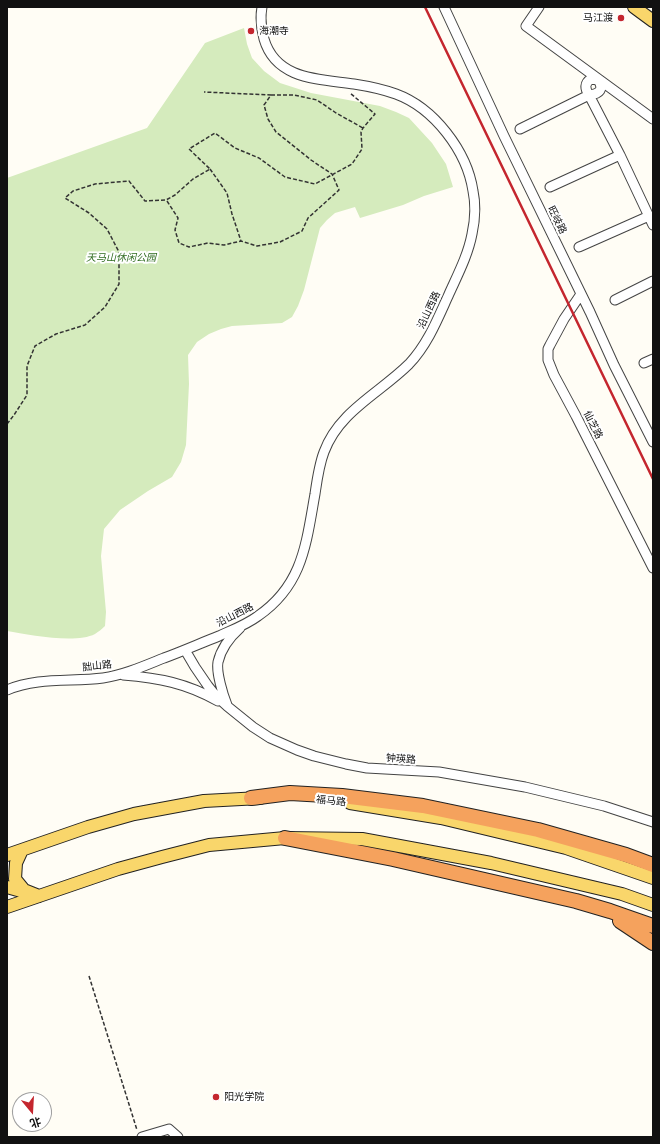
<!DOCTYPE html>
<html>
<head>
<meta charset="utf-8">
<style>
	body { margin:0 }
	#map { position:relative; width:660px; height:1144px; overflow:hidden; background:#fffdf5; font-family:"Playfair Display","Noto Sans SC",serif }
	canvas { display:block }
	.frame { position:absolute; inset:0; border:8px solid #111; pointer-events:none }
	.north { position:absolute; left:12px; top:1092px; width:40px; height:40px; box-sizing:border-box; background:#fff; border:1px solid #a0a0a0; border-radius:50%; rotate:162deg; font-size:11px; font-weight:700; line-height:16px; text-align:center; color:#111 }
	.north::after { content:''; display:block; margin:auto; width:14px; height:18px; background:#c4262e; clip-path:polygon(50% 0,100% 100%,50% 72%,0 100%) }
</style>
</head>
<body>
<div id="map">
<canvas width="660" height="1144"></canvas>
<div class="frame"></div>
<div class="north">北</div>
</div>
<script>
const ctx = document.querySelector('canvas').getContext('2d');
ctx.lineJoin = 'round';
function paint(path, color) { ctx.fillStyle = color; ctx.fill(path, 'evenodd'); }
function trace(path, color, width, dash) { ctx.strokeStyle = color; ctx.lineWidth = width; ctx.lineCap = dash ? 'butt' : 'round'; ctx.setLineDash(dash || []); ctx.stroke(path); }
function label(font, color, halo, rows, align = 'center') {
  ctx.font = font + ' "Playfair Display","Noto Sans SC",serif'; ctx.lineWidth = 4; ctx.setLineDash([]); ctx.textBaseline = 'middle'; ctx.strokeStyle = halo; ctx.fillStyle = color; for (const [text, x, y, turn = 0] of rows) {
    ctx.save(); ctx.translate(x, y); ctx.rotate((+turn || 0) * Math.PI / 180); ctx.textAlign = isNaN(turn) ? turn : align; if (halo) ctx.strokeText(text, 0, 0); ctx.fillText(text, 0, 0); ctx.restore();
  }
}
paint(new Path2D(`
	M244,28L247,44L252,58L264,71L280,83L311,93L380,106L396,112L409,118L432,143L446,164L453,187L424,196L403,205L360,218L355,207L335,213L327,220L320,228L304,290L298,306L292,317L282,323L232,326L221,329L209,334L197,342L188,355L189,384L186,445L181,462L172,477L148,491L120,510L104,529L101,556L106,612L105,626C102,629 98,632 95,634C76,644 29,635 7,631V178L147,128L205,43Z`), '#d5ebbd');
const minor = new Path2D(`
	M444,7L504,136L590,312L614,365L653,442
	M539,7L526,26L653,119
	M591,79L598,80C604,89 600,94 589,95C585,89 584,83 591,79Z
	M520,129L589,95L620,155L653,225
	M550,187L620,155
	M579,247L649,216
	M581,294L564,319L550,345L548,349V360L554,375L576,416L653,568
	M615,300L653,281
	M644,363L653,359
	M185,650L195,667L208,686L216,696L227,706L253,727L270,738L297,750L314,756L346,764L367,768L439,772L525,787L604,806L653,822
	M123,675C159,678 186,683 218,701
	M7,690C37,677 71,682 103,678C124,675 144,666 164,658C183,651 201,643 219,636C232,630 246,625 258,616C303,585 306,544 315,494C317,480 319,465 324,452C339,411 380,393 409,364C428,344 438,318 449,294C458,274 468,255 472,234C475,220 476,205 473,191C467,151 434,108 396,94C382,89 367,86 354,84C319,79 276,80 264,39C261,28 260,18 262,7
	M227,705C223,695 216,672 218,662C221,649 230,637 240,628
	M142,1137L169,1129L178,1137`);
const major = new Path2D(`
	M634,7L653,21
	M350,803L441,818L566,848L653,878
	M22,850L16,863L15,879L24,890L39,896
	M7,855L88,827L134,814L204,801L260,798
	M7,887L28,893
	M7,907L118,869L162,857L209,845L285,838L362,839L491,863L622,894L653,905`);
const highway = new Path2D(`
	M251,798L290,793L342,796L423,806L538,830L626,855L653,865
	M285,838L393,859L576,901L610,911L653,926
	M620,921L653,943`);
trace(minor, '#444', 11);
trace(major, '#222', 14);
trace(highway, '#222', 16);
trace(new Path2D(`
	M271,95H294L317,100L336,113L363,128
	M210,169L227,193L232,214L241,241
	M167,201L178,218L175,230L179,243L189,247L208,243L224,245L241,241L257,246L280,242L302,231L308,218L339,190L332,174L311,160L276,132L268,119L264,105L271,95L204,92
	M7,424L14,415L27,395V366L35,346L56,334L85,325L105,307L119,284V252L107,229L89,213L65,198L73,191L95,184L129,181L145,201L166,200L175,195L193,179L210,169L189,149L215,133L235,148L259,158L285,177L315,184L352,164L362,149L361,132L363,128L375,114L350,93
	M89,976L137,1130`), '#333', 1.5, [4, 2]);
trace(minor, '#fff', 9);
trace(major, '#f9d66b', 12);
trace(highway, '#f5a25d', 14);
trace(new Path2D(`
	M425,7L653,479`), '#c4262e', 2.5);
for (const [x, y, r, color] of [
	[621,18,4,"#c4262e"],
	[251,31,4,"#c4262e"],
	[216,1097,4,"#c4262e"]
]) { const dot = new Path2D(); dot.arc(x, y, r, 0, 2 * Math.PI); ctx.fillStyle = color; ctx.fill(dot); trace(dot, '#fff', 1.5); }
label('10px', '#111', '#fff', [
	["马江渡",613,18,"right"],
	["海潮寺",259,31],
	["阳光学院",224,1097]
], 'left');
label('10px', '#111', '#fff', [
	["旺岐路",557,220,64],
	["沿山西路",429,310,-65],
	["仙芝路",593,425,63],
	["沿山西路",235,615,-27],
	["胐山路",97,666,-6],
	["钟瑛路",401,759,4],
	["福马路",331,801,6]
]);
label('italic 10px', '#2f6b1f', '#fff', [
	["天马山休闲公园",121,258]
]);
</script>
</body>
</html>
